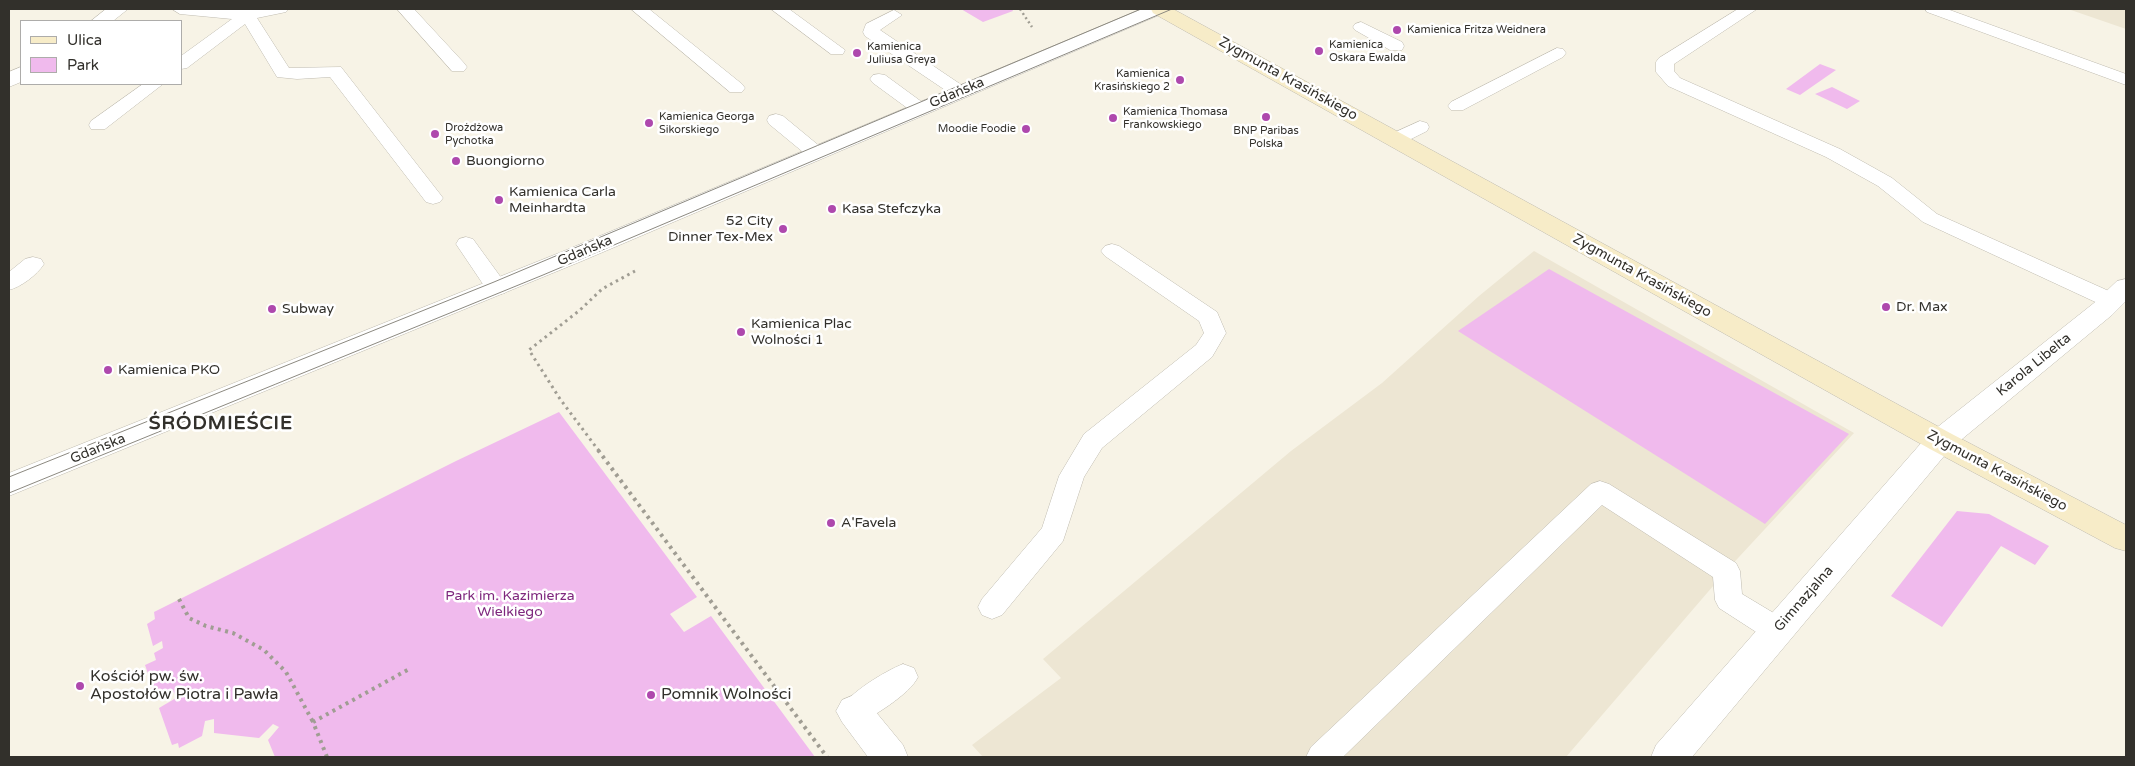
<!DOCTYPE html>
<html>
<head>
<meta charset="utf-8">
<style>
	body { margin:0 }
	#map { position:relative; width:2135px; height:766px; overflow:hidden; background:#f7f3e6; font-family:"Varela Round",sans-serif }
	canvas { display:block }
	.frame { position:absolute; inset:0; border:10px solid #32302b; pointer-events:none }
	.legend { position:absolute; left:20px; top:20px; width:162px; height:65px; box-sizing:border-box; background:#fff; border:1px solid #adacaa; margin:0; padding:6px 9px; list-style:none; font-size:15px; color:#32302b }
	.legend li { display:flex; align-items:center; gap:10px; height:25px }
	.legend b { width:25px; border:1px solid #adacaa }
</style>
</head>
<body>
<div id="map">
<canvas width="2135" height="766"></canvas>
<div class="frame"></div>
<ul class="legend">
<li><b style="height:6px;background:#f7ecc8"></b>Ulica</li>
<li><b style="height:14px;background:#f0baed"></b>Park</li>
</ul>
</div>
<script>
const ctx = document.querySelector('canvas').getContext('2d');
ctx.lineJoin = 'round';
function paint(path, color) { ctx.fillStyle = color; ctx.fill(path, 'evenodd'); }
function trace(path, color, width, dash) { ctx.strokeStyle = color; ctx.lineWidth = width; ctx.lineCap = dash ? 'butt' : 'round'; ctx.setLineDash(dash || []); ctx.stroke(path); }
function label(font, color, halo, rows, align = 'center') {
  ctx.font = font + ' "Varela Round",sans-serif'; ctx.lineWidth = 5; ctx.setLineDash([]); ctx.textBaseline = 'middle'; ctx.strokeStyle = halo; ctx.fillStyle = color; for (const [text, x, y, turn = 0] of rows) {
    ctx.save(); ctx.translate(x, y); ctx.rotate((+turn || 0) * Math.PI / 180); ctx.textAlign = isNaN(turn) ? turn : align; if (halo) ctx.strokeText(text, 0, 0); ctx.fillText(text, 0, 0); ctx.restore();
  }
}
paint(new Path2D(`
	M2068,9H2126V29Z
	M1534,251L1854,433L1726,571L1566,757H983L972,745L1061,678L1043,659L1291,451L1382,383L1479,296Z`), '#ede6d3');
paint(new Path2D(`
	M961,9H1012L1013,11L983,22Z
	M1820,64L1836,70L1800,95L1786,89Z
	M1832,87L1860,101L1847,109L1815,94Z
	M1549,269L1849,434L1765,524L1458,331Z
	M559,412L697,597L670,614L684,632L711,616L815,757H275L268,740L279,727L273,724L259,738L214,733V719L205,721L202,736L179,748L178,743L172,745L159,708L176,698L174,692L157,700L145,665L156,660L154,653L163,648L162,641L153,646L147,624L155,619L154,612L456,461Z
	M1957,511L1989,514L2049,546L2035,565L2001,546L1942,627L1891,596Z`), '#f0baed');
const lane = new Path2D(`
	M172,9H288L286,12L257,18L289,68L341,67L440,194L443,198L440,202L433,204L426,202L330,77L297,79L277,77L245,24L187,68L181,69V56L232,19L180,14Z
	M397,9H414L464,63L467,67L464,71H452Z
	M631,9H649L742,84L745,88L742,92H730Z
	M771,9H789L845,50L843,54H831Z
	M1738,9H1757L1674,64V71L1680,78L1840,149L1892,178L1937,214L2120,296L2123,301L2120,306L2112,308L2104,306L1923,222L1878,186L1826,157L1668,86L1656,72V62L1659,58Z
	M1925,9H1947L2126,74V85L1927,12Z
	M894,10L902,15L880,30L966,88L969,92L966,96H954L865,36L863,32L866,24Z
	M1361,22L1402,42L1404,46L1402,50H1390L1355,30L1353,27L1355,24Z
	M1557,48L1563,49L1566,53L1563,57L1463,110H1451L1448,106L1451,102Z
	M879,74L885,75L926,105L929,109L926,113H914L873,83L870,79L873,75Z
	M143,84H163L105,129H91L89,125L91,121Z
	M776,114L783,116L823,149L826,153L823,157H809L769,124L767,120L769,116Z
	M1420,121L1427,123L1429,127L1427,131L1403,143H1389L1387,139L1389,135Z
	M466,237L473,239L505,283L508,288L505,293L497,295L489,293L456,244L459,239Z
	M1112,244L1119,246L1217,312L1226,333L1212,357L1102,448L1084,477L1063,541L1002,615L992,619L982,615L978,607L982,599L1042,528L1059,476L1084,434L1196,345L1204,333L1199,321L1105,256L1101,251L1105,246Z
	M33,257L41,259L44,264C37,275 21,287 9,290V272L25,259Z
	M1600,481L1609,484L1736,563L1740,571L1742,594L1787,621L1791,630L1787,639L1777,642L1767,639L1719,608L1715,600L1713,577L1602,505L1343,757H1306L1311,747L1591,484Z
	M903,664L914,668L918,677C910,694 872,718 854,725L843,721L839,711C847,694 885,671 903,664Z`);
const street = new Path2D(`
	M106,9H128L113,21H91Z
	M1142,9H1166L1164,13L582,261L9,496V473L564,251Z
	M21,67V82L9,87V72Z
	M2126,279V301L2112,315L1950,449L1692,757H1651L1656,745L1930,433L2094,303L2117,281Z
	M854,695L866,700L903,745L908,757H868L842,722L836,711L842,700Z`);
const secondary = new Path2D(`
	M1151,9H1173L1950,433L2126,525V551L2115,548L1930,449L1153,13Z`);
trace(lane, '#bfbbb0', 1);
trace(street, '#bfbbb0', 1);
trace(secondary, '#bfbbb0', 1);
trace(new Path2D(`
	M1020,9L1032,27`), '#a09d93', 2.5, [2, 3]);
trace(new Path2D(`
	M599,451L560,399L529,350L580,310L602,289L635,271`), '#a09d93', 3, [2.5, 4]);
trace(new Path2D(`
	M598,450L827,757
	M179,599L189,618L206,626L233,633L264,650L286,672L313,722
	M327,757L313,722L411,668`), '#a09d93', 4, [3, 4.5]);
paint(lane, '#fff');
paint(street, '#fff');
paint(secondary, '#f7ecc8');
trace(new Path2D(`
	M9,477L494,282L1141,9
	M9,493L543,275L1172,9`), '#8c8980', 1);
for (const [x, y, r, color] of [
	[1397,30,5,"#ae48ad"],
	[1319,51,5,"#ae48ad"],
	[857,53,5,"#ae48ad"],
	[1180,80,5,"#ae48ad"],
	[1266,117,5,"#ae48ad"],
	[1113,118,5,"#ae48ad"],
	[649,123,5,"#ae48ad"],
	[1026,129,5,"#ae48ad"],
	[435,134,5,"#ae48ad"],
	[456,161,5,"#ae48ad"],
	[499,200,5,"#ae48ad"],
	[832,209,5,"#ae48ad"],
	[783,229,5,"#ae48ad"],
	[1886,307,5,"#ae48ad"],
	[272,309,5,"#ae48ad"],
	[741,332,5,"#ae48ad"],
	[108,370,5,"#ae48ad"],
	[831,523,5,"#ae48ad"],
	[80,686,5,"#ae48ad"],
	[651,695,5,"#ae48ad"]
]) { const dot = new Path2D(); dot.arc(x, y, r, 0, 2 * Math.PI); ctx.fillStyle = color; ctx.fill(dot); trace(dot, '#fff', 2); }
label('11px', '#32302b', '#fff', [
	["Kamienica Fritza Weidnera",1407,30],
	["Kamienica",1329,45],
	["Oskara Ewalda",1329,58],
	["Kamienica",867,47],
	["Juliusa Greya",867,60],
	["Kamienica",1170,74,"right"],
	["Krasińskiego 2",1170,87,"right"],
	["Kamienica Thomasa",1123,112],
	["Frankowskiego",1123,125],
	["Kamienica Georga",659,117],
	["Sikorskiego",659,130],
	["Drożdżowa",445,128],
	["Pychotka",445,141],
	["Moodie Foodie",1016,129,"right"],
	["BNP Paribas",1266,131,"center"],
	["Polska",1266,144,"center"]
], 'left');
label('14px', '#32302b', '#fff', [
	["Zygmunta Krasińskiego",1288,79,29],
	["Gdańska",957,93,-23],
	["Gdańska",585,251,-23],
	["Zygmunta Krasińskiego",1642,276,29],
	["Karola Libelta",2034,365,-39],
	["Gdańska",98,449,-22],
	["Zygmunta Krasińskiego",1997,471,28],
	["Gimnazjalna",1804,599,-49]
]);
label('14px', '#32302b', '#fff', [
	["Buongiorno",466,161],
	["Kamienica Carla",509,192],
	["Meinhardta",509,208],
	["Kasa Stefczyka",842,209],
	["52 City",773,221,"right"],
	["Dinner Tex-Mex",773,237,"right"],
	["Dr. Max",1896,307],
	["Subway",282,309],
	["Kamienica Plac",751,324],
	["Wolności 1",751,340],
	["Kamienica PKO",118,370],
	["A'Favela",841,523]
], 'left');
label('14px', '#7e277d', '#fff', [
	["Park im. Kazimierza",510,596],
	["Wielkiego",510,612]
]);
label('16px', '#32302b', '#fff', [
	["Kościół pw. św.",90,677],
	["Apostołów Piotra i Pawła",90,695],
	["Pomnik Wolności",661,695]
], 'left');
ctx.letterSpacing = '1px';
label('bold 19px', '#32302b', '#fff', [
	["ŚRÓDMIEŚCIE",221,424]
]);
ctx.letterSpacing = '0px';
</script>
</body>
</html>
